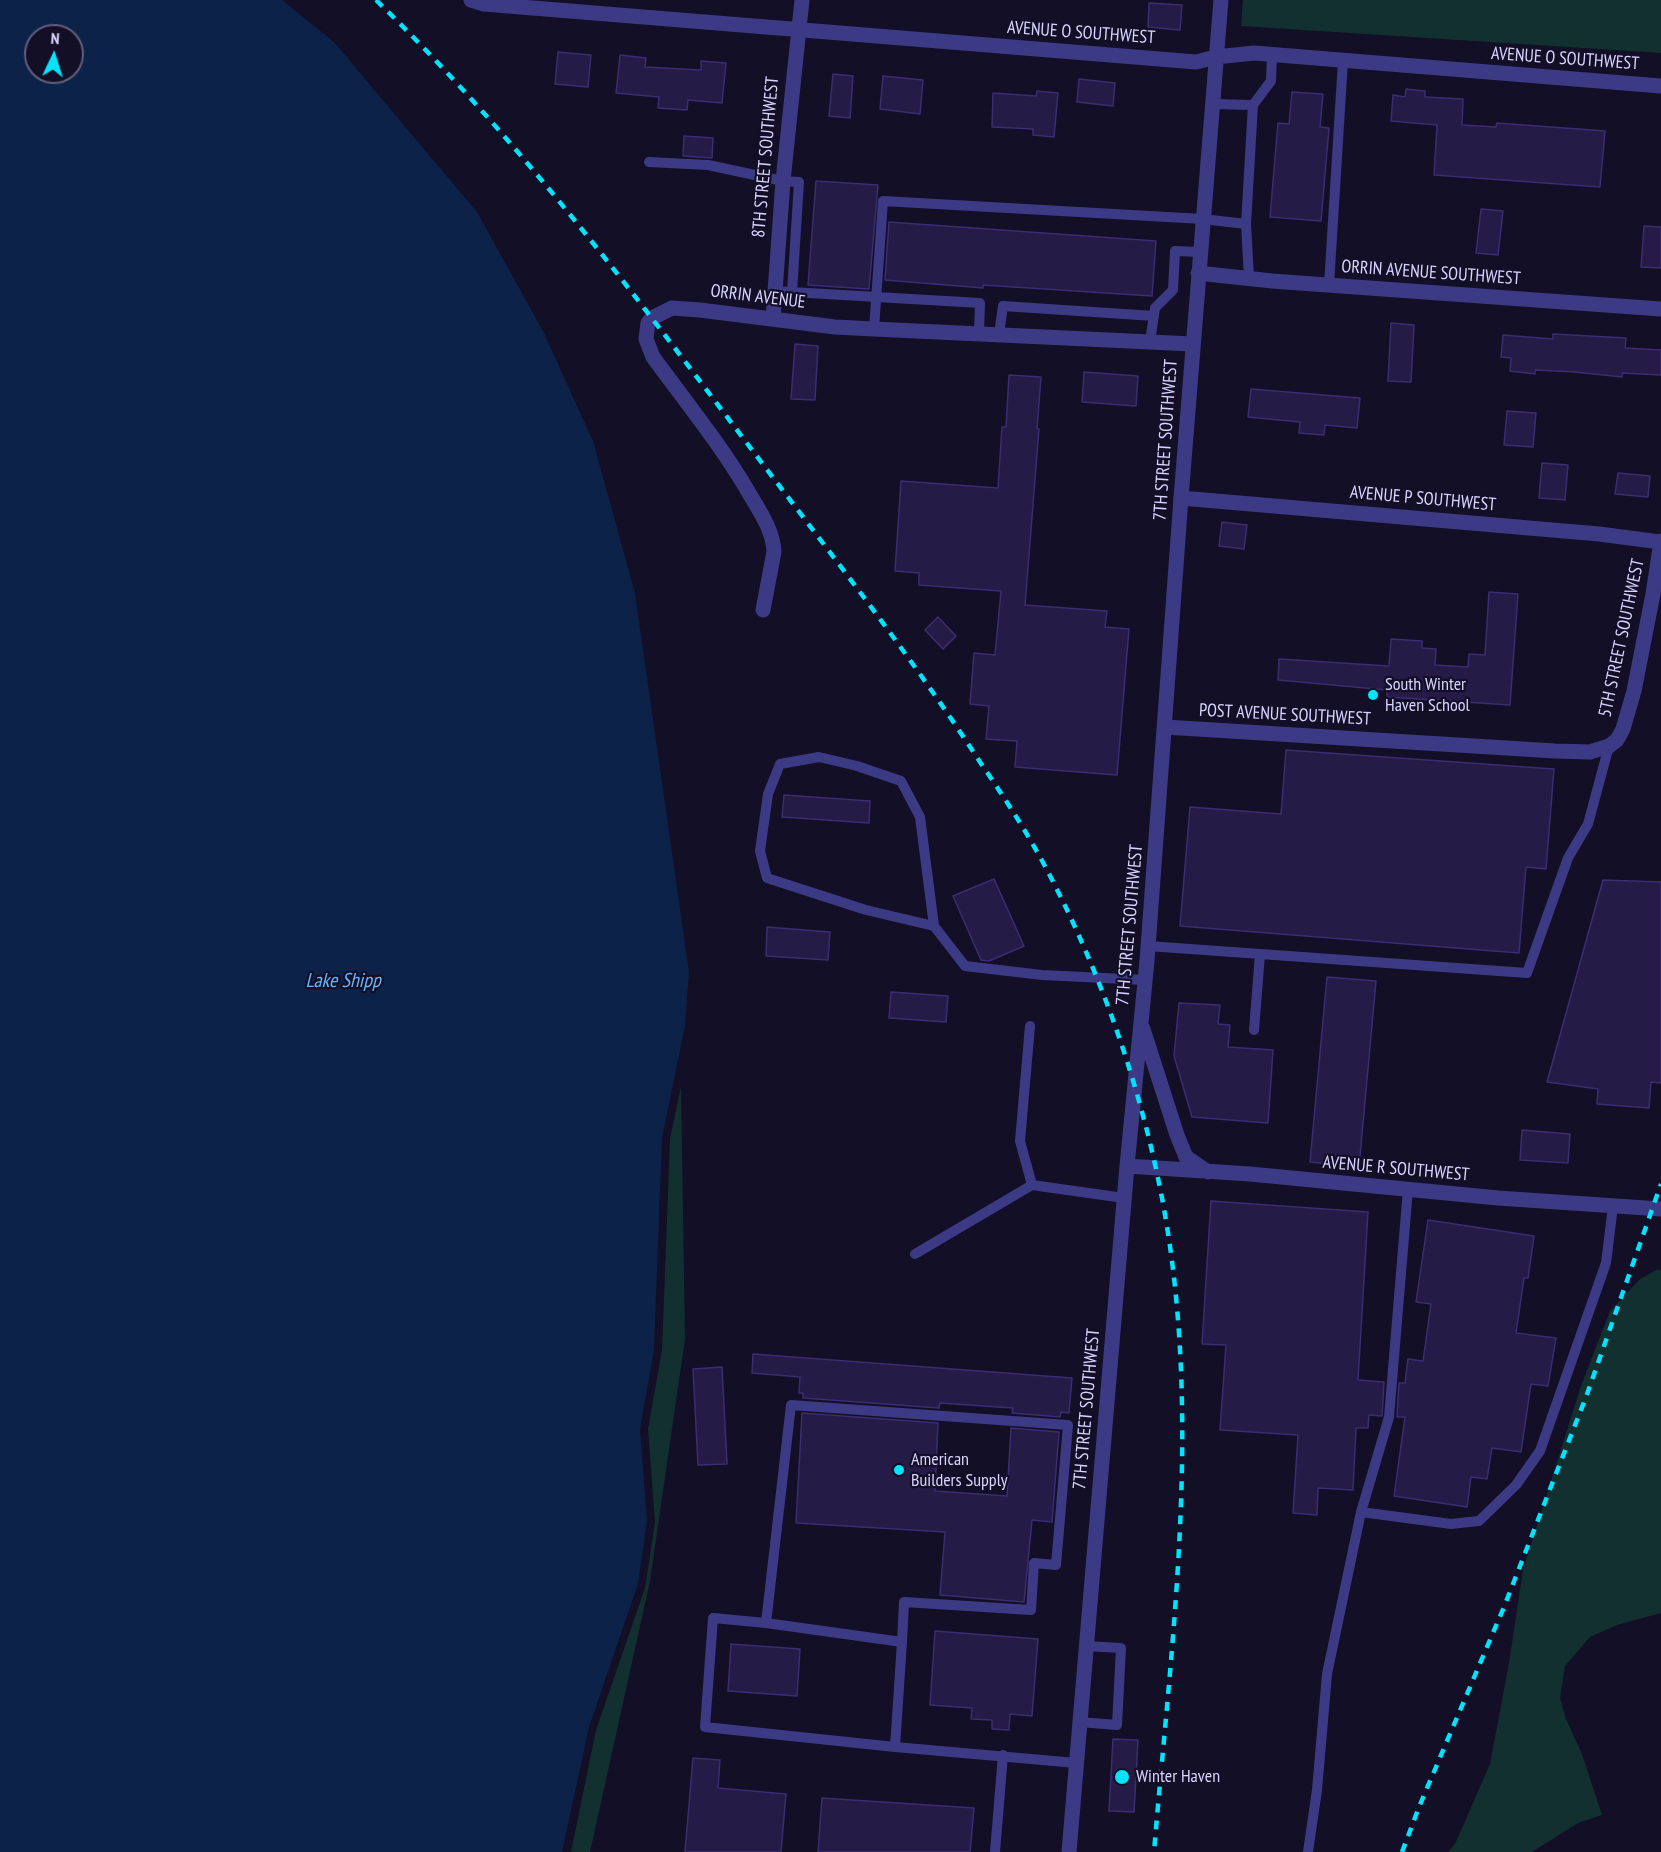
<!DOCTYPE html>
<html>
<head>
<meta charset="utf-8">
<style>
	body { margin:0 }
	#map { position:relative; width:1661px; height:1852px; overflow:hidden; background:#130f26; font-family:"PT Sans Narrow",sans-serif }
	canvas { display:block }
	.north { position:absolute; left:24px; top:24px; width:60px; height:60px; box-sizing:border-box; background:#130f26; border:2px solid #625e7d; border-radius:50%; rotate:4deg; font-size:16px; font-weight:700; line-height:24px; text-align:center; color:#d9d4ff }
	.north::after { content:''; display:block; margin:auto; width:21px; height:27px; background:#00e5ff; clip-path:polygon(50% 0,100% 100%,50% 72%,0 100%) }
</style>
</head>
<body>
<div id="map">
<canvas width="1661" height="1852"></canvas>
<div class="north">N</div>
</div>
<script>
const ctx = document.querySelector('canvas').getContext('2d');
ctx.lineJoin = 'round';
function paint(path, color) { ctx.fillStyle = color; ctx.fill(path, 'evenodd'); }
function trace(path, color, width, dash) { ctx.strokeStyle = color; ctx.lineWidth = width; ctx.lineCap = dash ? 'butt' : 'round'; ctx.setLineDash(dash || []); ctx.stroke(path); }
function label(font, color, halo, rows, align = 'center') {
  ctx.font = font + ' "PT Sans Narrow",sans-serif'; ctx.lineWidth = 4.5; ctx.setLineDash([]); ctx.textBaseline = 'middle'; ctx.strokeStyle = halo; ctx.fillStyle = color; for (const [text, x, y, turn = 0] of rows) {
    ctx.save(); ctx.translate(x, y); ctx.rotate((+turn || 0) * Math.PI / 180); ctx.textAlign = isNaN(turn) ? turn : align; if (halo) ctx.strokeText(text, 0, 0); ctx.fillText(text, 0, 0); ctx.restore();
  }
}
paint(new Path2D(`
	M1243,0H1661V53L1241,26Z
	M681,1086L685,1339L650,1581L590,1852H571L596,1730L645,1588L655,1522L648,1429L662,1350L670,1139Z
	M1658,1269L1661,1271V1613L1617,1625L1590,1637L1565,1666L1560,1698L1566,1719L1582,1754L1602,1815L1578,1823L1532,1852H1448L1455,1844L1490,1764L1509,1663L1523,1570L1581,1386L1610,1311L1640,1279Z`), '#12302f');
paint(new Path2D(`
	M0,0H282L334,42L477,212L543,331L593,441L635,593L689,972L685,1026L662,1138L654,1350L640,1429L647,1521L638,1584L589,1727L562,1852H0ZM36,36H72V72H36Z`), '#0c2248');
const building = new Path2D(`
	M1149,3L1182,5L1180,30L1148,27Z
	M558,52L591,55L588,87L555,84Z
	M620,55L646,58L645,67L701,70V61L726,63L722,103L688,100L687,110L658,108L659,97L616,93Z
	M833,74L853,76L850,118L829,116Z
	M883,76L923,80L920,114L880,109Z
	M1079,79L1115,83L1113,106L1077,102Z
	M1406,89L1425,91V97L1463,99L1462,125L1496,127L1497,123L1605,131L1600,187L1434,175L1437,125L1391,121L1393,95L1405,97Z
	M1037,91L1058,93L1054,137L1033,135V129L992,127L993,93L1036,96Z
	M1292,92L1323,94L1320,127L1329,128L1321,221L1270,217L1278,123L1289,124Z
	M684,136L713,138L712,158L683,156Z
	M816,181L878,185L869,289L808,285Z
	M1481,209L1503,211L1498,255L1476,253Z
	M889,222L1156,241L1152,296L983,285V288L885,280Z
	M1644,226L1661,227V268L1641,267Z
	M1391,323L1414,325L1411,382L1388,381Z
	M1553,334L1626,338L1625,348L1661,350V375L1622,373V377L1575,372L1535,370V374L1510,371L1511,358L1501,357L1503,335L1553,339Z
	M795,344L818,346L815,400L791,399Z
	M1084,372L1138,376L1136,406L1082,402Z
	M1009,375L1041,377L1037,429H1039L1025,605L1107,611L1105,627L1129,629L1117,775L1015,767L1017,741L986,739L989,706L970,704L974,653L995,655L1001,591L919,585V573L895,571L901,481L998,488L1002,427H1006Z
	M1251,389L1360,398L1357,428L1325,425L1324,435L1299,433L1300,422L1248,417Z
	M1507,411L1536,413L1533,447L1504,445Z
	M1542,463L1568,465L1565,500L1539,498Z
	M1618,473L1650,476L1648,497L1615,494Z
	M1222,522L1247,525L1244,549L1219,546Z
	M1489,592L1518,594L1510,705L1387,697V690L1278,680L1279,659L1389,666L1391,639L1422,641V648L1436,649L1435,665L1468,667L1469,654L1485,655Z
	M938,617L956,636L943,649L925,630Z
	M1286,750L1554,769L1546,869L1526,867L1519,953L1180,926L1190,807L1281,814Z
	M784,795L870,801L869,823L782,817Z
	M994,879L1024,946L989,961L981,960L953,896Z
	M1603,880L1661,882V1083L1651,1082L1649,1108L1597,1104L1598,1089L1547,1082Z
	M767,927L830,932L828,960L766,956Z
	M1327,977L1376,981L1359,1167L1310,1162Z
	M891,992L948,996L946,1022L889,1018Z
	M1179,1003L1220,1005L1218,1024L1230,1025L1228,1047L1273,1050L1268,1123L1192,1117L1174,1056Z
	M1522,1130L1570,1134L1568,1163L1520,1160Z
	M1211,1201L1368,1212L1358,1380L1384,1382L1382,1416L1369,1415L1368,1428H1356L1353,1490L1318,1488L1317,1515L1293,1513L1298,1435L1220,1430L1226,1345L1202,1344Z
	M1428,1220L1534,1236L1528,1278H1524L1516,1333L1556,1338L1548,1386L1531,1384L1521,1452L1492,1448L1487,1479L1471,1477L1467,1507L1394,1496L1405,1417H1397L1399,1383H1405L1408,1359L1423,1361L1431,1304L1416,1302Z
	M753,1354L1072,1378L1069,1413L1061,1412L1060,1417L1012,1413L1013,1408L940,1403L939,1408L803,1398V1393H799L800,1377L752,1373Z
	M722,1367L727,1464L698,1465L693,1369Z
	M802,1413L938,1423L935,1491L1007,1496L1011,1428L1059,1432L1052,1522L1032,1520L1024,1602L940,1595L945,1532L796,1523Z
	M935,1631L1038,1639L1032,1716L1010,1714L1009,1730L992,1729V1720L971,1719L972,1708L930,1705Z
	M731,1644L800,1649L797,1696L728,1691Z
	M1113,1739L1138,1740L1134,1812L1109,1811Z
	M693,1758L720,1760L718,1788L786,1794L781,1852H685Z
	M822,1798L974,1808L970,1852H818Z`);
paint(building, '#241b47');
trace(building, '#3b2d73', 1.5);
trace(new Path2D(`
	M1212,104L1253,105L1271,81L1272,55
	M649,162L708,165L783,181L799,182L792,292
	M1246,224L1249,278
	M1329,285L1343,61
	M774,291L980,303L979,333
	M874,329L883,201L1203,219L1246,224L1253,105
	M999,334L1003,306L1154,316
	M1150,342L1155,308L1173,290L1175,251L1200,252
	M934,926L866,910L767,878L760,851L768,794L780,764L819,757L857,766L901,781L920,817L934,926L965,966L1042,975L1145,980
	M1148,946L1527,973L1568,858L1588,824L1609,746
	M1030,1026L1020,1141L1032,1185
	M1254,1030L1260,954
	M1408,1189L1389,1417L1361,1512L1451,1524L1479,1521L1516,1485L1540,1451L1606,1263L1613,1206
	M915,1254L1032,1185L1124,1198
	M766,1623L713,1618L705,1727L895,1747L1076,1763
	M1079,1722L1117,1725L1121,1648L1086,1646
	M895,1747L902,1642L766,1623L791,1405L1068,1425L1056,1565L1034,1563L1031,1610L904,1602L902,1642
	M995,1852L1003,1755
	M1308,1852L1317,1790L1327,1674L1361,1512`), '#3d3a85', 10);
trace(new Path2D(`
	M471,0L484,4L1196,62L1216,57
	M1198,273L1272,281L1661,309
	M773,319L783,181L802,0
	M1181,498L1599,534L1661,542
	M763,610L774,552C773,530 760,512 749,493C721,445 686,402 653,357L646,339L648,323L652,318L672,308L700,310L835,327L874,329L1193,344
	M1165,727L1555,751L1590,752L1609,746L1617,740L1623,729L1634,691L1653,594L1661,541`), '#3d3a85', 15);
trace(new Path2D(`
	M1216,57L1254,53L1661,86
	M1143,1029L1177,1135L1186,1157L1208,1172
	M1127,1166L1250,1174L1498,1198L1661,1209
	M1069,1852L1127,1166L1147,961L1181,498L1221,0`), '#3d3a85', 15);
trace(new Path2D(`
	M376,0C513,133 628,286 743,438C823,544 907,650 980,762C1004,797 1027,832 1047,870C1101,973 1140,1084 1162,1198C1203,1414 1172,1635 1154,1852
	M1402,1852L1419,1807L1504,1607L1586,1397L1661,1184`), '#00e5ff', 4.5, [9, 8]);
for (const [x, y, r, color] of [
	[1373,695,6,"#00e5ff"],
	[899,1470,6,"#00e5ff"],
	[1122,1777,8,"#00e5ff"]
]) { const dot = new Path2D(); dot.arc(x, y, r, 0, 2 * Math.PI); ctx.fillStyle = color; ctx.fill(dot); trace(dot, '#130f26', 2); }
label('18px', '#d9d4ff', '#130f26', [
	["AVENUE O SOUTHWEST",1081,33,4],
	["AVENUE O SOUTHWEST",1565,59,4],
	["8TH STREET SOUTHWEST",766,157,-85],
	["ORRIN AVENUE SOUTHWEST",1431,273,4],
	["ORRIN AVENUE",758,297,7],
	["7TH STREET SOUTHWEST",1166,440,-86],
	["AVENUE P SOUTHWEST",1423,499,5],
	["5TH STREET SOUTHWEST",1622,638,-78],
	["POST AVENUE SOUTHWEST",1285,715,3],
	["7TH STREET SOUTHWEST",1130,925,-85],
	["AVENUE R SOUTHWEST",1396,1169,5],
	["7TH STREET SOUTHWEST",1087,1409,-85]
]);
label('18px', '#d9d4ff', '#130f26', [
	["South Winter",1385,685],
	["Haven School",1385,706],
	["American",911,1460],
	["Builders Supply",911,1481],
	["Winter Haven",1136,1777]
], 'left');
label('italic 20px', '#62b6ff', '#130f26', [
	["Lake Shipp",343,981]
]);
</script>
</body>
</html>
